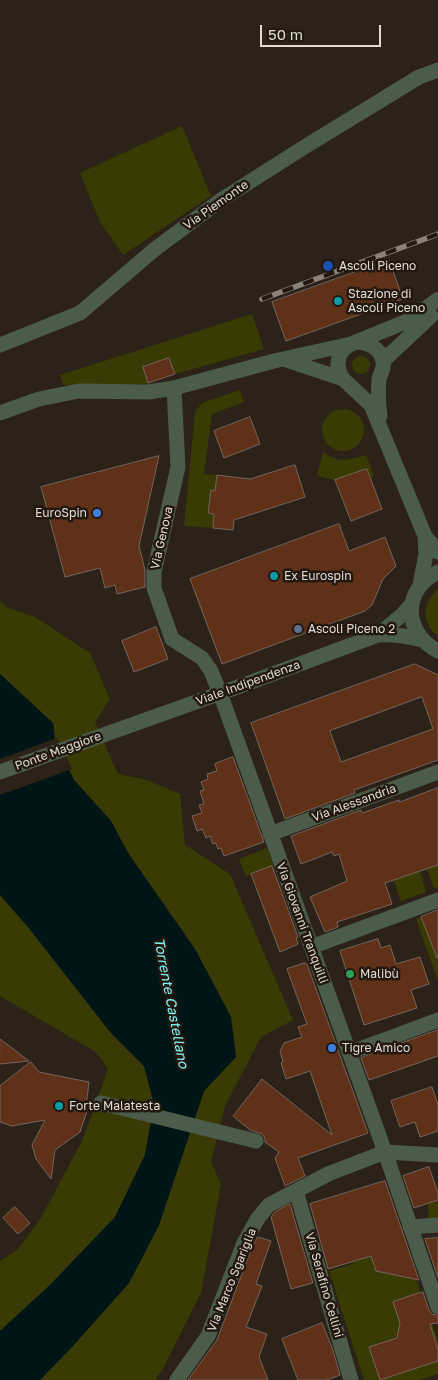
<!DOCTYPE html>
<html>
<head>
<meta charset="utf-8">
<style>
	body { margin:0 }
	#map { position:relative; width:438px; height:1380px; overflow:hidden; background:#2c2218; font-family:"Golos Text",sans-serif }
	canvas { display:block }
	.scale { position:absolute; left:260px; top:25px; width:121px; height:22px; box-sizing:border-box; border:2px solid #e2dbd5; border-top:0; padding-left:6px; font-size:15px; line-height:18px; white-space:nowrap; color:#e2dbd5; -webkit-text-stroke:4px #22180f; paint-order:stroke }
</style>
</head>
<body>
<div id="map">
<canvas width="438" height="1380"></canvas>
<div class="scale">50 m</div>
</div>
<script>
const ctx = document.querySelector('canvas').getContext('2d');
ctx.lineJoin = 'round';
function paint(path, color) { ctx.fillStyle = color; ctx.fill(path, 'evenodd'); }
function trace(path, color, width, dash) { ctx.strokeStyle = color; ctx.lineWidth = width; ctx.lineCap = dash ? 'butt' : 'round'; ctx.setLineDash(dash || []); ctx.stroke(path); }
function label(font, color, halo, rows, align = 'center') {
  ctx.font = font + ' "Golos Text",sans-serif'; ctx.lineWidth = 5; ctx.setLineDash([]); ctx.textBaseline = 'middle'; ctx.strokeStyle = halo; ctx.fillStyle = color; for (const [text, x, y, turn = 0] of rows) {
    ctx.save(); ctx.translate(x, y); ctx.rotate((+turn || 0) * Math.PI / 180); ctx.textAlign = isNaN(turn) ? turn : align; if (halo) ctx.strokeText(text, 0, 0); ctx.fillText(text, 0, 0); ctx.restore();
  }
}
paint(new Path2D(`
	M182,126L211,196L123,255L100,222L80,173Z
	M252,314L264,349L175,374L169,358L143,367L149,384H92L63,385L60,375Z
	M352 365a9 9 0 1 1 18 0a9 9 0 1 1-18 0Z
	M240,390L244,402L212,414L204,474L217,475L215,491H211L208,513L214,514L213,528L184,526L195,412L202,403Z
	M322 430a21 21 0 1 1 42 0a21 21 0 1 1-42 0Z
	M323,452C340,464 347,460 366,455L374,476L371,477L367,469L335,480L317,476Z
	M438,589V636C421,623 422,602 438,589Z
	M0,601L8,608L35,617L90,653L110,699L95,722L118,774L147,780L180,794L185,845L230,874L293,1020L261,1037L225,1106L211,1162L221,1184L201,1293L164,1367L155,1380H40L72,1347L129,1283L159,1225L204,1091L236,1057L231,1017L195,949L128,853L111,821L74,780L55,740L53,723L0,674Z
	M381,844L388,851L398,879L420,871L426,892L401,901Z
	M267,848L274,865L246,876L239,859Z
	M438,865V887L434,889L427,869Z
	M0,895L28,927L111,1033L144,1066L154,1104L145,1155L115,1217L50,1285L0,1331V1261L17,1250L41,1218L83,1139L108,1069L96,1052L0,996Z
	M421,917L432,946L438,944V981L416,919Z
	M357,1190L416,1279L438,1341V1374L419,1380H364L329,1271L353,1264V1261L321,1244L319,1238L361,1224L350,1191Z
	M438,1200V1220L429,1221L428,1203Z`), '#3a3a04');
paint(new Path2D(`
	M0,674L53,723L55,740L74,780L111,821L128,853L195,949L231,1017L236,1057L204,1091L159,1225L129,1283L72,1347L40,1380H0V1331L50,1285L115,1217L145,1155L154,1104L144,1066L111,1033L28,927L0,895Z`), '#001516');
paint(new Path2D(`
	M57,738L72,769L0,795V759Z`), '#2c2218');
const building = new Path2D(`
	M389,260L403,299L286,341L272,302Z
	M169,358L175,374L148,383L143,367Z
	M250,417L260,444L224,458L214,431Z
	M159,456L139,546L145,570V587L117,594L115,585L105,588L100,568L65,577L41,487Z
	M295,465L305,497L234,520L233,530L213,528L214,514L208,513L211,490L215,491L217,475L250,479Z
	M367,469L382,509L351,521L335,480Z
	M339,524L349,551L385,537L396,566L383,579L372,605L365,611L222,664L190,579Z
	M156,627L168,659L134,672L122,641Z
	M415,664L438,675V760L354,790L355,793L285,819L251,723ZM422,697L433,729L341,762L330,731Z
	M233,757L264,842L224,856L221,848L218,849L216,843L213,844L210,836L206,838L202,829L197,831L192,816L202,813L199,805L204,804L200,791L204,790L201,782L208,779L207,774L217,771L215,764Z
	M438,788V865L385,883L392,904L337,922L338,927L325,932L310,897L347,881L339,854L334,856L332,852L301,864L291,836L361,810L362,813L399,800V802Z
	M272,866L298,937L296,938L298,944L280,952L251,874Z
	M438,910V958H437L421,917Z
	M378,939L381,948L390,945L396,964L420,957L429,984L411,990L417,1008L364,1025L340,951Z
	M305,963L307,964L368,1133L298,1158L305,1176L285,1186L275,1158L279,1152L265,1142V1138L262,1134L250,1130L233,1116L262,1079L332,1135L310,1071L286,1079L281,1063L283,1062L280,1051L284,1043L302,1037L298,1027L307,1024L287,969Z
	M438,1030V1056L369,1080L361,1058Z
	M0,1039L29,1061L0,1064Z
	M31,1062L39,1072L89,1082L86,1108H88L80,1132L55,1150L51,1179L36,1159L32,1145L45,1120L12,1126L0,1122V1086Z
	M432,1087L438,1105V1131L420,1137L415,1122L400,1127L391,1101Z
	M429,1167L438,1193V1200L414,1208L403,1176Z
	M385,1181L419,1280L376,1271L371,1256L328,1269L310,1204Z
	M290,1204L313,1283L291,1289L271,1217L275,1212Z
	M15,1207L30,1223L18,1234L3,1218Z
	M258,1237L271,1241L256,1284L262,1286L246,1327L267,1334L259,1357L268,1380H188L217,1340L252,1247Z
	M438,1238V1278L425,1239Z
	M423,1292L429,1310L432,1314L438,1316V1323L430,1324L438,1349V1361L380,1380L369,1347L397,1338L400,1323L393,1302Z
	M322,1323L333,1350L340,1375L327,1380H298L282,1339Z`);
paint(building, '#603119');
trace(building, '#74655d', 1);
trace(new Path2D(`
	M358,342C372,343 385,352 383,368C382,372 380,375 379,379C378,392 378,403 380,416
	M351,344L344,349L339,356L338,364L339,372L343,379L371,405L425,536L438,552
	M0,345L80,313L155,249L221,200L306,146L419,77L438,70
	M286,360L343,379
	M383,361L431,316
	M174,388L178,467L154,572V588L172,639L202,658L211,671L220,693L385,1152L438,1307
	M0,413L39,399L79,391L149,392L174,388L274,361L351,344L410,320L437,300L438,301
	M438,572C402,589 403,633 438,651
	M420,585L426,554L425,536
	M378,635L402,615L411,605
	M0,772L235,688L378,635C394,634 407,636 422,640
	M270,834L438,772
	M311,947L438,900
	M349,1053L438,1020
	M101,1103L256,1141
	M296,1191L351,1380
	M410,1227L438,1225
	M177,1380L208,1336L244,1243L258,1218L269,1205L328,1174L385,1152L438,1155`), '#4c5c4a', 15);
const rail = new Path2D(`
	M262,299L438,234`);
trace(rail, '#8a827a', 5.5);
trace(rail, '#22180f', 4, [11]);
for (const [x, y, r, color] of [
	[328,266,6,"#1a4fb4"],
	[338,301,5,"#0f9aa8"],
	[97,513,5,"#3f7fe0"],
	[274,576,5,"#0f9aa8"],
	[298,629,5,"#5c6f8a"],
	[350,974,5,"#2e9e5b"],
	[332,1048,5,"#3f7fe0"],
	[59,1106,5,"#0f9aa8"]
]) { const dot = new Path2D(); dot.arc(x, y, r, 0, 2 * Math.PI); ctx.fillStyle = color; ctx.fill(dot); trace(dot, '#22180f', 2); }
label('12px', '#e2dbd5', '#22180f', [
	["Via Piemonte",216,205,-35],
	["Via Genova",162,538,-77],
	["Viale Indipendenza",248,683,-20],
	["Ponte Maggiore",58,751,-20],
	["Via Alessandria",354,803,-20],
	["Via Giovanni Tranquilli",302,923,70],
	["Via Marco Sgariglia",232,1280,-68],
	["Via Serafino Cellini",324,1285,74]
]);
label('12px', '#e2dbd5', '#22180f', [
	["Ascoli Piceno",339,266],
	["Stazione di",348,294],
	["Ascoli Piceno",348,308],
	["EuroSpin",87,513,"right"],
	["Ex Eurospin",284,576],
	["Ascoli Piceno 2",308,629],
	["Malibù",360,974],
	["Tigre Amico",342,1048],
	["Forte Malatesta",69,1106]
], 'left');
label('italic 14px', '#7ff5f8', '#22180f', [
	["Torrente Castellano",171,1003,79]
]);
</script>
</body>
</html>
